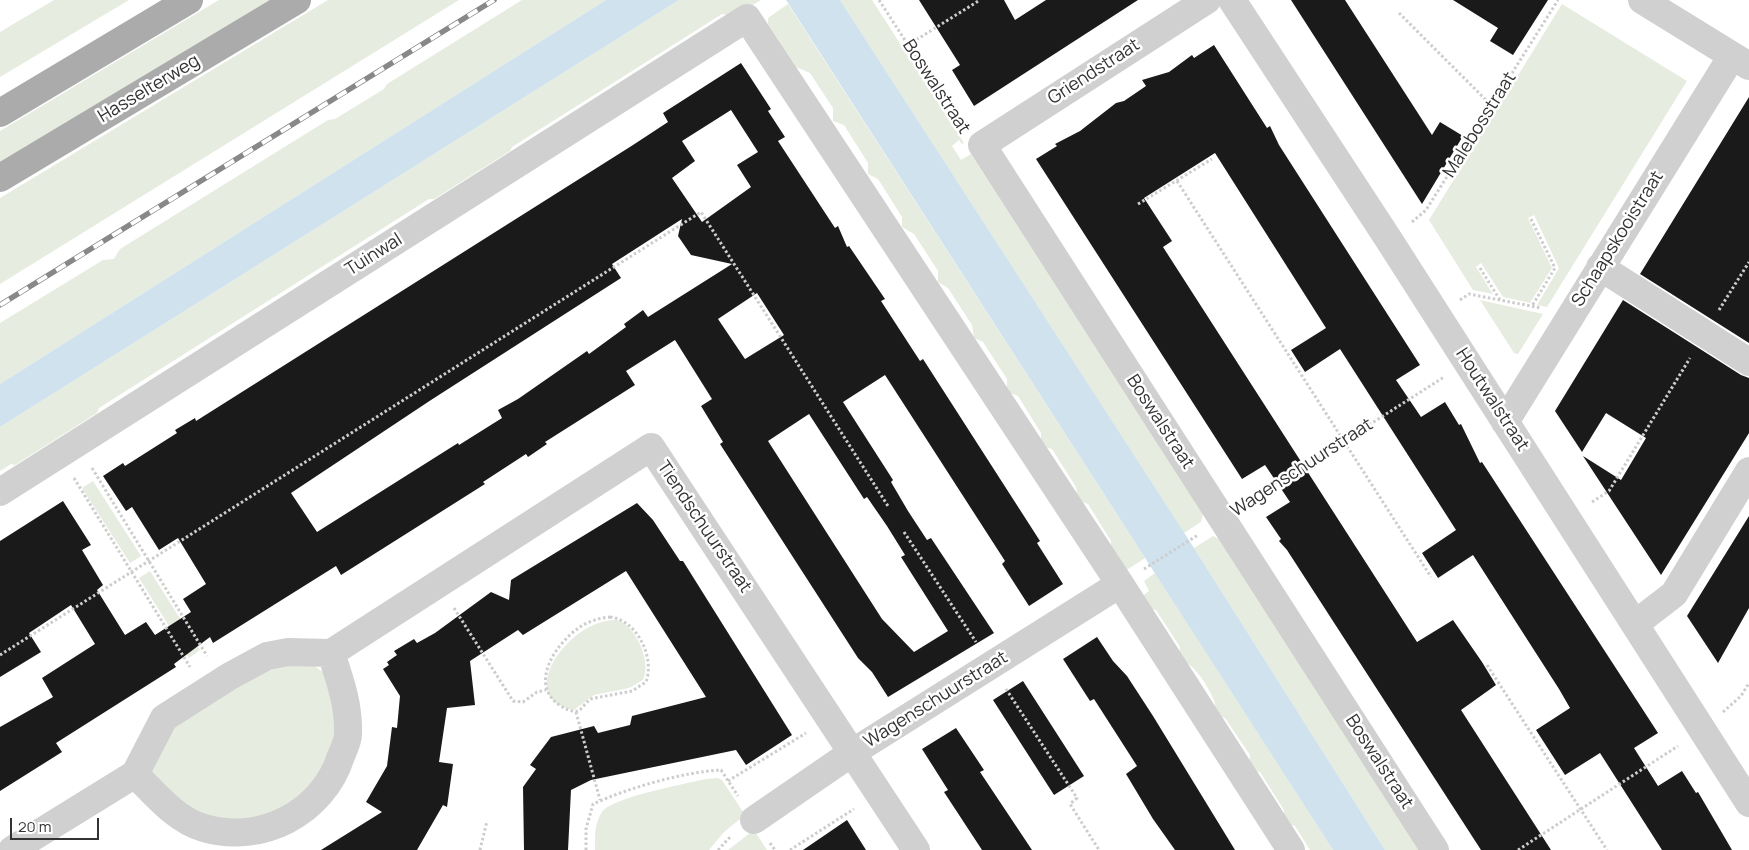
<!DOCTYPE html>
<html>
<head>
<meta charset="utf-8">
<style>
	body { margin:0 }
	#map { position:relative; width:1749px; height:850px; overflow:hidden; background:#fff; font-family:Manrope,sans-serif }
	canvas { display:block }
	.scale { position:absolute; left:10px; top:818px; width:89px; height:22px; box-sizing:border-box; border:2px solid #333; border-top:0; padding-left:6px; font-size:15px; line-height:18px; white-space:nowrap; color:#333; -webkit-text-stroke:4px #fff; paint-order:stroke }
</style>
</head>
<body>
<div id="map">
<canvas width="1749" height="850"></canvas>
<div class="scale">20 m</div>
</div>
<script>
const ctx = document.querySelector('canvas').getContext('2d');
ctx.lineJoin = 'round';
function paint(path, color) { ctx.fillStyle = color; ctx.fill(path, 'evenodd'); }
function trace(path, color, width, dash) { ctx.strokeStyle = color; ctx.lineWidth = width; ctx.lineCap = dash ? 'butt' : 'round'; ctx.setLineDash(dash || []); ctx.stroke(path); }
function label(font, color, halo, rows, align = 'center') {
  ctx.font = font + ' Manrope,sans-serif'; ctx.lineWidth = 5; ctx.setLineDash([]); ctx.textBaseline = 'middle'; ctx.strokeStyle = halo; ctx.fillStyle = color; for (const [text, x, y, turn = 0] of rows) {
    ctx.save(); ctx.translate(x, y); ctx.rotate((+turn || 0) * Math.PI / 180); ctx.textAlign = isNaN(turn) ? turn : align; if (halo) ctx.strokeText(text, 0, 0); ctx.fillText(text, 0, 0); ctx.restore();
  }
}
paint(new Path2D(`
	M54,0H129L0,77V32Z
	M219,0H270L0,162V131Z
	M328,0H459L0,284V198Z
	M522,0H606L0,384V323L103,260L114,259L120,249L328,120L335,119L384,89L387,84Z
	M679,0H761L735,16L722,14L512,147L510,151L434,199H429L99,408L97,413L15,465L11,464L0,471V427Z
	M840,0H872L964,143L962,144L959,140L952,146L961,160L971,154L1203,514L1201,522L1184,533Z
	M788,4L1145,558L1128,569L1126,570L1110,553L1111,541L1088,504L1078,500L1076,487L1052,449L1045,447L1041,441V433L1018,396L1010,393L1007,388V379L983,342L974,338L972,325L948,288L938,282V271L914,234L902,227V217L878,179L868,174V163L844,125L833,121V108L810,73L796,67L768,24V18Z
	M1562,4L1687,81L1547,307L1537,305L1559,268L1534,215L1528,218L1552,268L1530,303L1503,297L1481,263L1476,267L1493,294L1473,290L1429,220Z
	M1480,300L1543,314L1518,354L1514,353Z
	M93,481L141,556L130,563L82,488Z
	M1213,536L1219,539L1420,850H1385L1194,548Z
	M150,571L200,650L189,658L139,578Z
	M1155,573L1333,850H1310L1295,826L1288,824L1284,818V810L1260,772L1253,770L1249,763L1250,755L1225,718L1217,715C1215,710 1216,705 1214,700C1208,687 1196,665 1182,661L1179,655L1180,647L1156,610L1144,606L1138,599L1149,591L1144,581Z
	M617,620C636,625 652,663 643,680L629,688L594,695L574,710C511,699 571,617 617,620Z
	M273,665H313L323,672L332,686L336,745L309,790L266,818L209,820L166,793L150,770L171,728Z
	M718,778L722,780L745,815L724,832L709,850H595C595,837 594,824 602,812C613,797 685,784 706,779Z
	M754,830L767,850H728Z`), '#e6ecdf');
paint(new Path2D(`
	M606,0H679L0,427V384Z
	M786,0H840L1194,548L1385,850H1333Z`), '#cfe2ee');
paint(new Path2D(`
	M919,0H1004L1015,20L1046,0H1138L974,106L952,70L960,65Z
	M1291,0H1345L1432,135L1440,122L1463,136L1422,204Z
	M1453,0H1548L1513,55L1490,41L1498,28Z
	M1214,45L1267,128L1270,126L1279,145L1420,365L1396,380L1421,417L1445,402L1459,425L1461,424L1480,463L1482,462L1658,733L1634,748L1658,786L1682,771L1696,793L1698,792L1732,850H1662L1600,753L1565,775L1536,730L1570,708L1559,689L1473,555L1438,578L1422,553L1456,530L1340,349L1305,372L1291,350L1326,328L1215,153L1144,198L1172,241L1163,247L1417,642L1453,620L1482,662L1496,685L1461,710L1551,850H1481L1287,550L1279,541L1281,539L1266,517L1290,502L1265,465L1242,479L1036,159L1057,146L1055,144L1080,131L1116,103L1124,101L1146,86L1142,80L1169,72L1192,55L1194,58Z
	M741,63L771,109L768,111L785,137L778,141L835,228L838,226L847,247L849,246L885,299L881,301L920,361L923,359L1040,541L1037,543L1063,584L1029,606L1002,564L1005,561L885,375L843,402L893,480L891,482L908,511L927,540L931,538L994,633L888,697L872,672L858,658L720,444L723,442L701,406L712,399L675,340L626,371L635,385L545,442L547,444L528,457L526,454L483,482L485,484L341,575L336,566L213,643L210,637L174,664L176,667L56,743L62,752L0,791V727L53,697L42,678L95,644L71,605L29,633L41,652L0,677V541L63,501L91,545L82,550L103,585L97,590L125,635L146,622L155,635L191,612L183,599L206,584L178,538L159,550L132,507L126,511L103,476L123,463L125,466L177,433L175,430L195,418L196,421L633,145L668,122L663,113ZM731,110L758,152L737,165L751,187L702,222L672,178L695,161L682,141ZM682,219L678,236L691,255L732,264L648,317L643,310L624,324L626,327L589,354L587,351L518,399L498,410L502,418L459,445L458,443L317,532L291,493L431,400L621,278L612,264ZM757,293L784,335L745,359L718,319ZM809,414L864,499L867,497L887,526L905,555L901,557L948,631L914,652L882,619L768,441Z
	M1749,97V343L1640,274Z
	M1623,300L1741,375L1749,378V433L1661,575L1583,456L1621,480L1646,438L1606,413L1582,452L1555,411Z
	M637,503L653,520L680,561H683L792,735L746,765L736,750L591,780L571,790L568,850H524L523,787L536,769L530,765L551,737L594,726L598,733L630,725L632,716L706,697L626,571L523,635L518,630L470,661L475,705L447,708L439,762L453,764L447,807L443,805L417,850H321L382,812L366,802L387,766L392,727L397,728L400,696L383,669L389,665L387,662L397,655L394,651L414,639L417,643L435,633L491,592L509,600L511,580Z
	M1749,516V608L1718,663L1687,616Z
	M1097,637L1113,661L1127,676L1153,716L1235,850H1175L1153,819L1126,774L1137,766L1094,699L1090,701L1063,659Z
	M1023,681L1084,776L1054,795L993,700Z
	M956,728L984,770L980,772L1032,850H982L944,792L948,790L922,749Z
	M847,820L866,850H803Z`), '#1a1a1a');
trace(new Path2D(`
	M879,0L961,127
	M1399,13L1492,106
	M908,45L980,0
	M1177,181L1431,577
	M1138,204L1212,159
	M1531,219L1555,268L1532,306
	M1412,222L1426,210L1558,0
	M1480,268L1500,300
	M1460,300L1469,294L1541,308
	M1719,310L1749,262
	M92,468L207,656
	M74,478L190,667
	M1592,502L1609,491L1690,358
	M1247,503L1444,377
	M904,532L976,642
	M1144,569L1198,535
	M454,608L513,701L523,702L537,692L546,690
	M610,617C637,620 655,657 646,682L632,691L590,699L579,711C572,712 567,710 561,706C527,685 556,643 580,627C589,621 600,618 610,617Z
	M0,655L701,212L888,506
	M1487,665L1607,850
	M1006,689L1077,798L1070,804L1099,850
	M576,712L600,800
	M1723,712L1741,696L1749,683
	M728,781L806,733
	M770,843L775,850
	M480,850L487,821
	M586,850V829L593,804C628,788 683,772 721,770L738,796
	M718,850L731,836
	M790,850L854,809
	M1518,850L1678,746`), '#cdcdcd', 3, [2.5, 2.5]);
trace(new Path2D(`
	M1207,0L982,145L1435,850
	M1232,0L1389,240L1749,803
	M1642,0L1749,66
	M1600,267L1749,362
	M1505,422L1732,56
	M0,492L747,18L1120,584L1291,850
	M1635,624L1674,594L1749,471
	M331,653C340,680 349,705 348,734C348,741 344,749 341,756C323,813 261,845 204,828C176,820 155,794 135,774L164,718L230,676L267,656L288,652L331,653L651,447L916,850
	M754,820L853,752L1120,584
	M12,850L135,774`), '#d0d0d0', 28);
trace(new Path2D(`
	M0,113L189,0
	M0,178L297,0`), '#ababab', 28);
const rail = new Path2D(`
	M0,305L494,0`);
trace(rail, '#888', 5.5);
trace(rail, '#fff', 4, [11]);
label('18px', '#333', '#fff', [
	["Griendstraat",1094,72,-33],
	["Boswalstraat",936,87,57],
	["Hasselterweg",149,89,-31],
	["Malebosstraat",1480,125,-58],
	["Schaapskooistraat",1618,239,-58],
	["Tuinwal",374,255,-32],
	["Houtwalstraat",1492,400,57],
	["Boswalstraat",1160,422,57],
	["Wagenschuurstraat",1302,468,-33],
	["Tiendschuurstraat",704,527,56],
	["Wagenschuurstraat",936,700,-32],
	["Boswalstraat",1379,762,57]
]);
</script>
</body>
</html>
